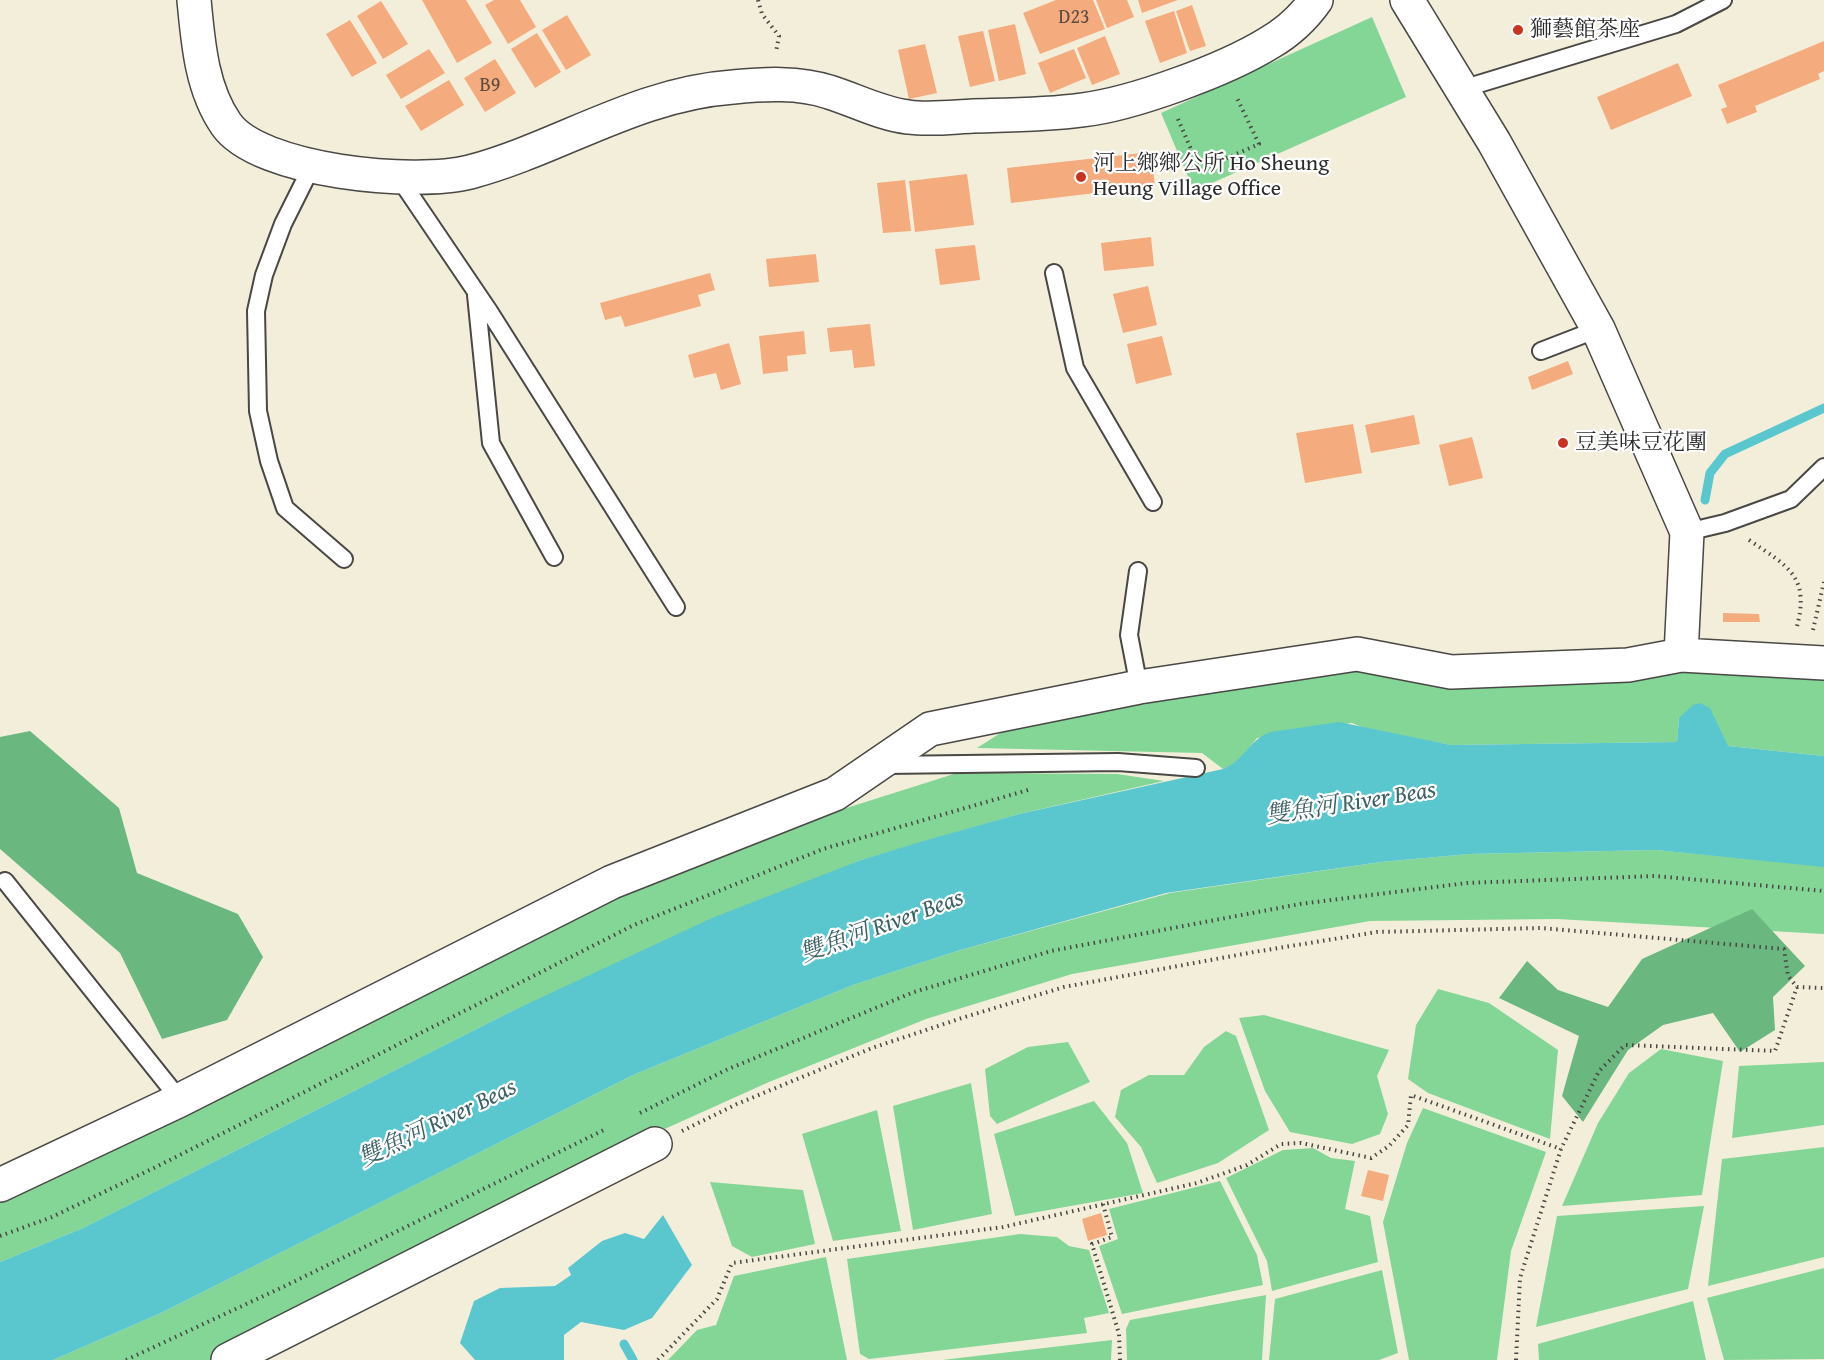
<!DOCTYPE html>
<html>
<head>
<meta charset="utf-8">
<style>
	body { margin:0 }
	canvas { display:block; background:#f3eeda }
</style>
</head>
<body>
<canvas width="1824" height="1360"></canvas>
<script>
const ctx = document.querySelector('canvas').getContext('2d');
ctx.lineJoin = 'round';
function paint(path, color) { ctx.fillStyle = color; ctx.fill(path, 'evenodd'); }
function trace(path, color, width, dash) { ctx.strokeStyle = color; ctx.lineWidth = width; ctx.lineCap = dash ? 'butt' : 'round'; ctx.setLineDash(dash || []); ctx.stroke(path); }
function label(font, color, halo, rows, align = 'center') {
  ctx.font = font + ' "Gentium Book Plus","Noto Serif SC",serif'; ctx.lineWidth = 4.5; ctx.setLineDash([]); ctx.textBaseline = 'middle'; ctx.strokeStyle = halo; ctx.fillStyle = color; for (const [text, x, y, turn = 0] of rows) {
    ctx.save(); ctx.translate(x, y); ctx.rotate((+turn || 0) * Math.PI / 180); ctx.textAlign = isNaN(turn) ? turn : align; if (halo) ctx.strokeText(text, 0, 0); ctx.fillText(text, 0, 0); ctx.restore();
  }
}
paint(new Path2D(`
	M1372,17L1406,97L1194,191L1161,113Z
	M1345,667L1689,668L1824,678V756L1728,746L1679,718L1677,742L1451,745L1369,730L1352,723L1257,738L1237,763L1223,769L1202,753L977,748L1002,732L1065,715Z
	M957,773L1117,774L1164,781L1019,814L861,860L510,1012L83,1228L0,1262V1202L106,1153L598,900L837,811Z
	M1656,850L1824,866V934L1557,919L1370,921L1072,974L926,1019L769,1082L658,1132L213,1360H53L161,1313L633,1075L853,985L957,951L1170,893L1381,862L1469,854Z
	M1438,989L1489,1003L1558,1050L1550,1139L1428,1093L1408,1079L1416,1025Z
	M1264,1015L1389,1050L1377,1076L1388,1114L1380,1134L1352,1144L1290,1132L1265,1091L1239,1018Z
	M1226,1031L1236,1036L1269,1130L1218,1163L1157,1183L1141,1147L1115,1117L1121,1090L1149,1075H1184L1204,1047Z
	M1068,1042L1090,1082L997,1124L990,1116L985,1069L1028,1047Z
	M1661,1049L1723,1061L1702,1195L1562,1206L1598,1123L1629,1073Z
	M1824,1062V1125L1732,1138L1739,1066Z
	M971,1083L992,1214L913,1230L893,1106Z
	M1094,1101L1127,1143L1143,1193L1015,1216L994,1134Z
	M1423,1108L1546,1152L1511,1251L1497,1360H1409L1383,1222L1407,1143Z
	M877,1110L901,1231L833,1241L802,1134Z
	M1824,1147V1257L1708,1286L1722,1159Z
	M1313,1148L1331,1158L1355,1161L1345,1209L1370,1216L1378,1262L1272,1291L1267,1261L1226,1178L1283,1150Z
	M1220,1181L1257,1255L1263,1285L1122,1314L1099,1246L1118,1239L1109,1209Z
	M710,1182L803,1190L815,1244L752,1257L732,1246Z
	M1704,1206L1688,1289L1536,1327L1557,1216Z
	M1020,1234L1057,1237L1069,1246L1089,1250L1109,1313L1084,1318L1087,1333L869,1359L860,1354L847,1259Z
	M826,1257L847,1360H668L697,1330L716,1325L734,1276Z
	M1824,1268V1359L1724,1360L1707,1298Z
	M1382,1270L1398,1353L1379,1360H1269L1275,1299Z
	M1266,1295L1262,1360H1127L1126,1329L1130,1320Z
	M1693,1301L1706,1360H1539L1538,1344Z
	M1112,1340L1111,1360H942Z`), '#84d697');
paint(new Path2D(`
	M30,731L119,808L137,873L238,914L263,957L227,1020L162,1039L120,953L0,849V737Z
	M1752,909L1805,966L1773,997L1775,1030L1740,1052L1713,1013L1663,1025L1628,1050L1583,1122L1562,1096L1579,1036L1499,998L1527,961L1558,990L1608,1007L1642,959Z`), '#6bb780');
paint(new Path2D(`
	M1700,703L1710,708L1728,746L1824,756V867L1656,850L1469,854L1381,862L1166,893L957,951L853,985L633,1075L161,1313L53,1360H0V1262L83,1228L510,1012L712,918L861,860L920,842L1019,814L1223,769C1244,761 1250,738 1271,732L1339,722L1451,745L1677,742L1679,718L1693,705Z
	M663,1215L692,1265L652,1318L624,1330L581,1322L564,1335V1360H475L460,1343L474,1301L500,1288L555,1286L571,1275L568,1268L602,1241L625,1233L644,1239Z`), '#5ac7cf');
trace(new Path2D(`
	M1705,500L1710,473L1725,454L1824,408
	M624,1344L633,1360`), '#5ac7cf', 9);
paint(new Path2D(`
	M422,0H466L492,43L457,63Z
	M494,0H520L536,27L508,44L485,5Z
	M1056,0H1093L1105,29L1040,54L1023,13Z
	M1096,0H1127L1134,17L1107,28Z
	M1138,0H1178L1142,13Z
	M381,1L408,44L383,59L357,16Z
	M1192,5L1206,46L1190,51L1176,11Z
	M1174,11L1187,53L1160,63L1145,21Z
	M567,15L591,55L566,70L542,30Z
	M350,20L377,63L352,77L326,34Z
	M1015,24L1026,74L999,81L988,30Z
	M983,31L995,81L970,87L958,36Z
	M537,33L561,72L535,88L511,49Z
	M1105,36L1120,74L1092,85L1077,48Z
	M1824,41V71L1818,74L1820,79L1755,106L1757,112L1727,124L1721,109L1727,107L1718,85Z
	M925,44L937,93L909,99L898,50Z
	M429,49L445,73L401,99L386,75Z
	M1074,49L1086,78L1050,93L1038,63Z
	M495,59L516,93L485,112L464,78Z
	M1678,63L1692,96L1611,130L1597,97Z
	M449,80L464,105L421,131L405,106Z
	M1151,152L1155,186L1011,203L1007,168Z
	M967,174L974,225L915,232L909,181Z
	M905,180L911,231L883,233L877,183Z
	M1151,237L1154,266L1104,271L1101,243Z
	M975,245L980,280L940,285L935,249Z
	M816,254L819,282L769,287L766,259Z
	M710,273L715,290L698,295L701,306L625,327L621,316L605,320L600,303Z
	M1148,286L1157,325L1123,333L1113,294Z
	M870,324L875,366L854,368L852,350L830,352L827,328Z
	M804,331L806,354L787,356L788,371L763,374L759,336Z
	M1162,336L1172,375L1136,384L1127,344Z
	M729,343L741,384L721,390L716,373L694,378L688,355Z
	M1568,361L1573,374L1532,390L1528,377Z
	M1414,415L1420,444L1371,453L1365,425Z
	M1353,424L1362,473L1305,483L1296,433Z
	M1472,437L1483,478L1449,486L1439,445Z
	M1723,613L1759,614L1760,622H1723Z
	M1368,1170L1389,1175L1383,1201L1361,1196Z
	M1101,1213L1107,1235L1088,1241L1082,1219Z`), '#f4ab7e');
const lane = new Path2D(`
	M1462,89L1676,24L1723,0
	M312,166L283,224L264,275L256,311L258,411L269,461L285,508L344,559
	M399,178L489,311L676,607
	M1054,273L1075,368L1153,502
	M476,295L491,443L554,557
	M1541,351L1598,329
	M1687,532L1725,523L1791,499L1824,467
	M1138,571L1129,635L1139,687
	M886,765L1118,762L1196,768
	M5,881L180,1100`);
const street = new Path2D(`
	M194,0C198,41 201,88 226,124C259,172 416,186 470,172C560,148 636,94 733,87C764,84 799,82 829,92C855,100 881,114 908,117C929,120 952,117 973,116C1009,115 1046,115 1082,110C1133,104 1225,70 1269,43C1288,32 1304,17 1316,0
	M1407,0L1494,142L1598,329L1687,532L1681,655
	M0,1185L180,1100L612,882L835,794L930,729L1139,687L1357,654L1451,672L1628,665L1681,655L1824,663
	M228,1360L655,1144`);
trace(lane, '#494845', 20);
trace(street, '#494845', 36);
trace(new Path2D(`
	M758,0L762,14L779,36L776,52
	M1178,119L1200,170L1259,144L1236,96
	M1749,540C1789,567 1811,577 1796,630
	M1813,630L1824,582
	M640,1113L726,1070L914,992L1051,951L1300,904L1467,883L1655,876L1824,891
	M682,1131L737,1104L872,1048L965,1017L1064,987L1254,952L1377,932L1541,928L1784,949L1788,976L1797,987L1824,988
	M1103,1204L1112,1237L1092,1244L1119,1334L1120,1360
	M0,1236L52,1217L158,1166L634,925L823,849L1028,790
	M126,1360L285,1286L606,1129
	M658,1360L717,1299L732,1263L1003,1227L1197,1183L1247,1165L1281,1144L1301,1143L1371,1158L1389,1146L1408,1125L1411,1095L1561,1149
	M1516,1360L1520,1278L1561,1149L1599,1071L1625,1045L1775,1051L1797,987`), '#494845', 4, [1.5, 4.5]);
trace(lane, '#fff', 16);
trace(street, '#fff', 33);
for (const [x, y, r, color] of [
	[1518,30,6,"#c8321e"],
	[1081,177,6,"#c8321e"],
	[1563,443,6,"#c8321e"]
]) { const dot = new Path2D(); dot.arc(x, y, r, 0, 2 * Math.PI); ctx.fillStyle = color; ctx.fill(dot); trace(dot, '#fff', 2); }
label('20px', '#5d4b40', null, [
	["D23",1074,18],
	["B9",490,86]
]);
label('22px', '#2b2b2b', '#fff', [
	["獅藝館茶座",1530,30],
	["河上鄉鄉公所 Ho Sheung",1093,164],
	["Heung Village Office",1093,189],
	["豆美味豆花團",1575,443]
], 'left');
label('italic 24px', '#3b6264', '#fff', [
	["雙魚河 River Beas",1351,804,-9],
	["雙魚河 River Beas",882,927,-20],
	["雙魚河 River Beas",438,1124,-26]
]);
</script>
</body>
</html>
